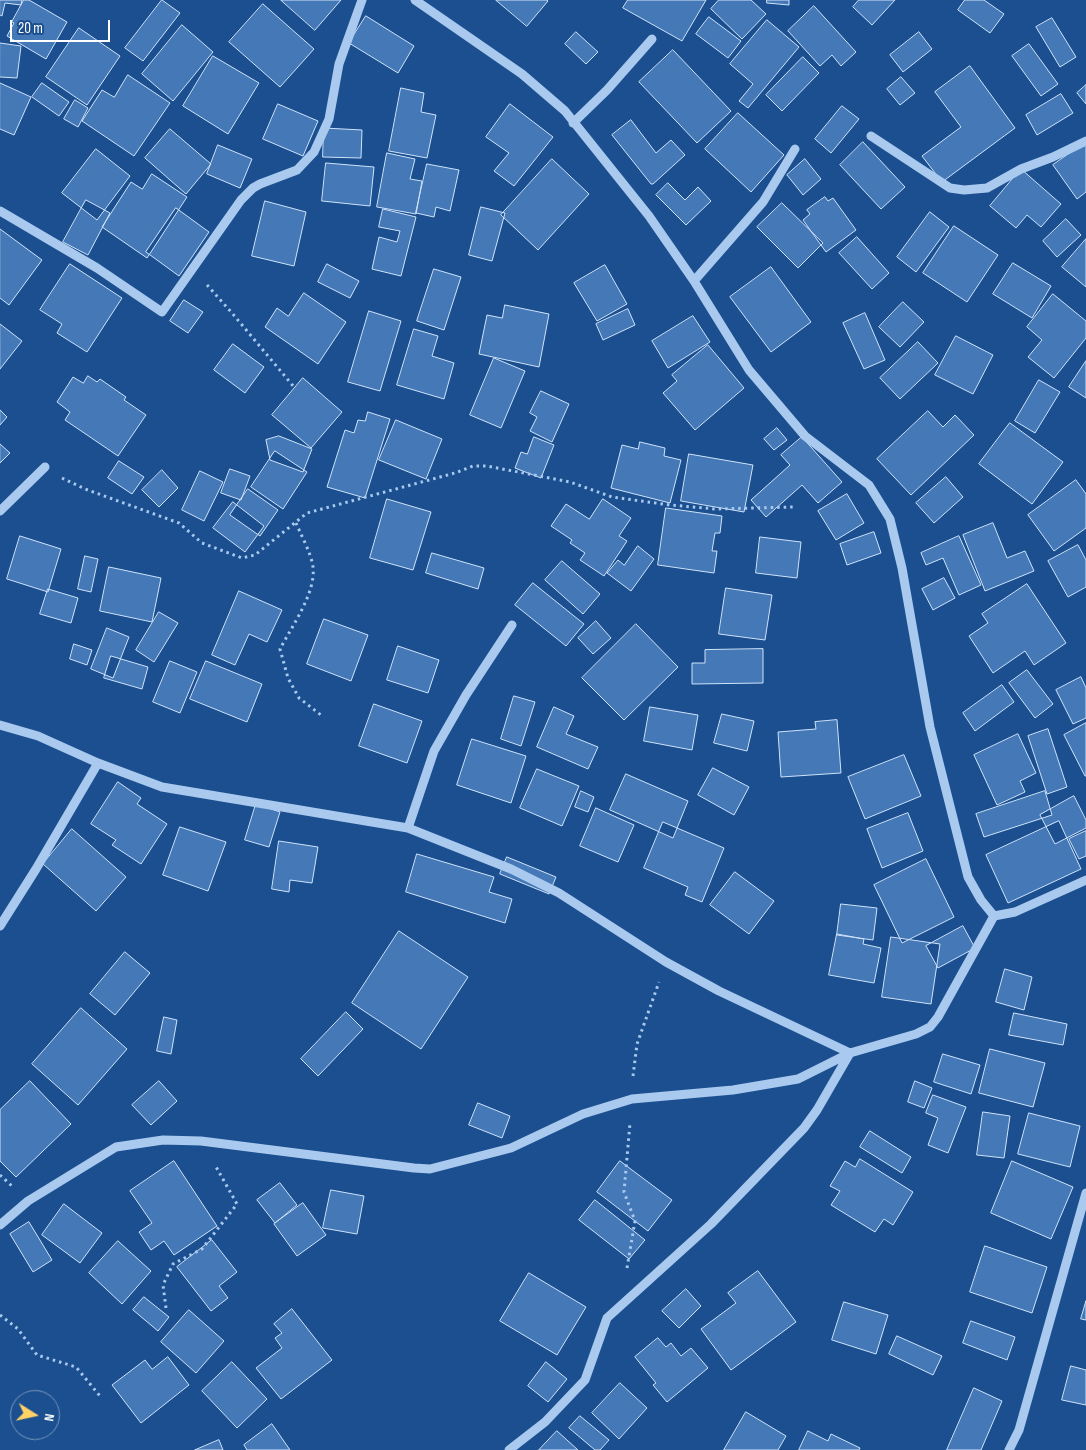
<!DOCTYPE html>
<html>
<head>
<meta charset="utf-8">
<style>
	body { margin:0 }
	#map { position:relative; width:1086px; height:1450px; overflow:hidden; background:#1b4f8f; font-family:"Sofia Sans Condensed",sans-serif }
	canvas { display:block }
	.north { position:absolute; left:10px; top:1390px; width:50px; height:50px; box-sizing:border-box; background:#1b4f8f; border:1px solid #7695bc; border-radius:50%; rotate:100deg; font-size:14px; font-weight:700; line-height:20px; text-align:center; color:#fff }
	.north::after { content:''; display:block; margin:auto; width:18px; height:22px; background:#ffd166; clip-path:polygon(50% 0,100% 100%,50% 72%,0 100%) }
	.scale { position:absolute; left:10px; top:20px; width:100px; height:22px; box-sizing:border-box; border:2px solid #fff; border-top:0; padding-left:6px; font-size:15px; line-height:18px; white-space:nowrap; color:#fff; -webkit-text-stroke:4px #1b4f8f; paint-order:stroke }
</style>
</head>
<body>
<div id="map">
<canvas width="1086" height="1450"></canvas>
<div class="north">N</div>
<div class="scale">20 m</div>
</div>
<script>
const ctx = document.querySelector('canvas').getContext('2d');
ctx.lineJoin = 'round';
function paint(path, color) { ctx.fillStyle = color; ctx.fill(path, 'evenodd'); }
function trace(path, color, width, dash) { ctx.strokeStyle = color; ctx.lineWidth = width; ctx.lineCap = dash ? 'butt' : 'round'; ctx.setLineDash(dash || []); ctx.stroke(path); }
const building = new Path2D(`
	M0,0H22L21,5L5,3L2,16L0,15Z
	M24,0H29L67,22L46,59L7,36L14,23L12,22Z
	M162,0L180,13L143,61L125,48Z
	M281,0H341L315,30Z
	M496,0H547L548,1L527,26Z
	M628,0H706L682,41L623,8Z
	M719,0H751L766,14L742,39L711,9Z
	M767,0H789V5L767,3Z
	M859,0H895L872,25L853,7Z
	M965,0H984L1004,14L990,33L958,10Z
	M263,4L314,49L280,87L229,42Z
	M814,6L856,52L841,66L832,55L820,66L788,31Z
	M366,16L414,46L398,73L349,43Z
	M709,17L741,41L728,58L696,34Z
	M1052,18L1076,57L1060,67L1036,27Z
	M767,20L799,47L748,108L739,101L753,84L730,64Z
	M182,25L213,52L173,101L142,74Z
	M79,28L120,56L87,105L46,77Z
	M576,32L598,52L586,64L565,44Z
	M919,32L932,49L903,72L890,55Z
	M0,43L21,46L17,78L0,77Z
	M1029,44L1058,84L1041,96L1012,56Z
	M673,50L731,111L697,143L639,82Z
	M213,56L259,83L228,134L183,106Z
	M803,57L819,73L782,111L766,95Z
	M970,66L1015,128L942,182L922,156L961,127L935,92Z
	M128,75L170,103L134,156L82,121L102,90L114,97Z
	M901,77L915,93L900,105L887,89Z
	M0,83L31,97L14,135L0,129Z
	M42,83L69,102L59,116L32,97Z
	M1086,85V104L1077,93Z
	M401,88L424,93L421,112L436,115L427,158L389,151Z
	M1061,94L1073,113L1037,135L1026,115Z
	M75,100L88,108L78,127L64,119Z
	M278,104L318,121L303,156L263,139Z
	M510,104L553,137L514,186L494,171L509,153L486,137Z
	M842,106L859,119L831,153L815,139Z
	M738,113L784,155L751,192L705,149Z
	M631,120L656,153L671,140L685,155L653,184H651L612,135Z
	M324,128L362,130L361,158L323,157Z
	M170,129L211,164L186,194L145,158Z
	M863,142L905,187L881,209L840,165Z
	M1086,142V192L1077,199L1053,165Z
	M218,145L252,159L240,188L207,174Z
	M96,149L130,176L97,220L62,193Z
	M387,153L415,159L410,179L422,181L416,214L377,207Z
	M552,159L589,194L538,250L501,215Z
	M805,159L821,179L803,195L787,175Z
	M326,163L374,167L370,206L322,201Z
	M427,164L459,170L450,211L436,207L434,217L416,213Z
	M1021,169L1061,204L1041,227L1027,215L1016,228L990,206Z
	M152,174L187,197L147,258L102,227L131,182L142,189Z
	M668,183L685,200L698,187L711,201L686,225L656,195Z
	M825,197L828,201L833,198L856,230L826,252L803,220L810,214L807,210Z
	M86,200L110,213L88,255L63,242Z
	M265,201L306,212L294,266L252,256Z
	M782,203L823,243L798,268L757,227Z
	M481,207L505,213L492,261L469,255Z
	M176,208L209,232L179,276L146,252Z
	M383,209L416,217L401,276L372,269L379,237L397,242L400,231L379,227Z
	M930,212L949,227L916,272L897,257Z
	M1066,219L1081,235L1057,257L1043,241Z
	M954,226L998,255L967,302L923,273Z
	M0,229L42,260L9,305L0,298Z
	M857,237L889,273L872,289L839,253Z
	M1086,239V287L1062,267Z
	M1013,263L1051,286L1032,318L993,294Z
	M70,264L122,298L87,352L57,333L62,324L40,310Z
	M327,264L359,281L350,298L318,282Z
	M605,265L627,304L597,321L574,283Z
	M771,267L811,322L771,352L730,297Z
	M434,269L461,277L444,330L417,321Z
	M304,293L346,322L318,364L265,327L277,308L288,316Z
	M1053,294L1086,321V338L1054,378L1028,357L1042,340L1027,327Z
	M184,300L203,312L188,333L170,321Z
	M903,302L924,322L900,347L879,327Z
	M505,305L549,314L539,367L479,354L487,315L502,318Z
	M628,309L635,325L603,340L596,324Z
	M369,311L401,321L380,391L348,382Z
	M865,313L885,360L864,369L843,323Z
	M693,316L710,342L668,368L652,341Z
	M0,324L22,341L0,369Z
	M414,329L438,336L432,356L454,363L444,399L397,385Z
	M956,336L993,355L973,394L935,375Z
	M918,342L938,363L900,399L880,378Z
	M233,344L264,367L245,393L214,370Z
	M708,345L744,388L695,430L663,393L677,381L672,375Z
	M494,358L525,371L501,428L470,415Z
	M1086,361V398L1069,387Z
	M88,376L97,382L100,379L126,397L124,400L146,415L118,456L65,420L70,412L57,402L73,377L83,383Z
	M303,378L342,412L311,448L272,415Z
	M1039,380L1060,392L1035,433L1015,421Z
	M541,391L569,404L552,442L530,431L537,417L530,413Z
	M0,410L7,417L0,425Z
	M928,411L943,427L955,415L974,435L911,495L877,459Z
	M368,412L390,419L365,498L327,487L345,430L354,433L358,420L365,421Z
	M396,420L442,439L426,479L379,460Z
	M1010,423L1063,462L1032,504L979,464Z
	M777,428L787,440L774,450L764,439Z
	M279,436L312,449L303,472L270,460L266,440Z
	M534,437L554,445L541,478L515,468L521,452L527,454Z
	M802,437L842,482L818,503L802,485L766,517L751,500L790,465L781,455Z
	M640,442L665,448L664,456L681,460L670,503L611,488L622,445L638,449Z
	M0,444L10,453L0,463Z
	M275,451L307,472L283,509L251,487Z
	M689,454L753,465L744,512L681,501Z
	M119,461L144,477L132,494L108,478Z
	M230,469L250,476L241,500L221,493Z
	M162,470L178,488L159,507L142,490Z
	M200,471L223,482L204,521L182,510Z
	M946,477L963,497L934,523L916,503Z
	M1076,480L1086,494V528L1054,551L1028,515Z
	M248,489L278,510L260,536L230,515Z
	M847,494L864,523L836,540L818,511Z
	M387,499L431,512L413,570L370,558Z
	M603,499L631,518L619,536L627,541L604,576L580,560L585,553L570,543L572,540L551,526L566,504L589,519Z
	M233,502L264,526L245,552L213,528Z
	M666,508L722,516L720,533H715L712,551H717L714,573L658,565Z
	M993,523L1007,558L1025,551L1034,571L985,591L963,535Z
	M874,532L881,553L847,565L840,544Z
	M20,536L61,549L48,592L7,579Z
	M959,536L981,585L959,595L943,558L926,565L921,553Z
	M760,537L801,542L797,578L756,573Z
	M1078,545L1086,560V587L1068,597L1048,561Z
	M638,546L654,559L631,591L607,573L618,560L624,565Z
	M432,553L484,568L478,589L426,573Z
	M85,556L98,559L91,592L78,589Z
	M562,561L600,594L583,614L545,580Z
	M109,567L161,578L152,622L100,611Z
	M944,578L955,598L933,610L922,589Z
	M533,583L584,624L566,646L515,605Z
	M1027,584L1066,643L1034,665L1025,651L993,673L969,636L988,623L982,614Z
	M726,588L772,595L765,640L719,634Z
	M48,589L78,598L71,623L40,614Z
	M239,591L282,610L267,642L249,634L235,665L212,655Z
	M159,612L178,623L154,662L136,650Z
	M324,619L368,635L351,681L307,664Z
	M596,621L611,638L593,654L578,638Z
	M636,624L678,667L624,720L582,678Z
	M107,628L129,637L113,678L91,669Z
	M74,644L92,650L87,665L70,659Z
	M398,646L439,660L428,693L387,680Z
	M763,649V683L692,684V663H705V650Z
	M111,656L148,667L142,689L104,678Z
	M170,661L197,672L180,713L153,702Z
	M206,661L262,684L247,722L190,699Z
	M1027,670L1053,704L1035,718L1009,683Z
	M1081,677L1086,688V718L1073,724L1056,690Z
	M1002,685L1014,702L975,731L963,713Z
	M514,696L535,702L521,746L501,739Z
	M374,704L422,721L407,763L359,746Z
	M554,707L574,716L566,734L598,747L588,769L537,747Z
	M650,707L698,715L692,750L644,741Z
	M722,714L754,721L747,751L714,743Z
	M837,720L841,773L781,777L778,732L816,729L815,722Z
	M1086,723V776H1085L1064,735Z
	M1048,729L1067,787L1047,794L1028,736Z
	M1018,734L1036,773L1020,781L1025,792L997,805L974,755Z
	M472,739L526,756L511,803L457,785Z
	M904,755L921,796L865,819L848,777Z
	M713,768L749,787L734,815L698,795Z
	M537,769L579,786L562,826L520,808Z
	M626,774L688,801L673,838L610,810Z
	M118,782L141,798L137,804L167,824L141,864L112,845L116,840L91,824Z
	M581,791L594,797L588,812L575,807Z
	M1045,791L1052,815L984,837L976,814Z
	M1074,796L1086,820V828L1055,844L1040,815Z
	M256,804L280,812L269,847L245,840Z
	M596,808L634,825L618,862L580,846Z
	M908,813L923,851L882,868L867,829Z
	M1059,821L1081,869L1008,903L986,855Z
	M663,822L724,848L702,902L685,895L688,887L644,868Z
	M180,827L226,842L208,891L163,875Z
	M72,829L126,877L96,911L43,864Z
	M1086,831V856L1079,859L1069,839Z
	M279,841L318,847L312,883L290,880L289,892L272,889Z
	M417,854L494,877L489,892L512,899L505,923L406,892Z
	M507,857L556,877L549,894L500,874Z
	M926,859L954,917L902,943L874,885Z
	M735,872L774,901L749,934L710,905Z
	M841,904L877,908L873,940L837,935Z
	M963,926L975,948L938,968L926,946Z
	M399,931L468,977L421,1049L352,1003Z
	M837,934L864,939L863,944L881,948L874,983L829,975Z
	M891,937L940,944L931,1004L882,997Z
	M125,952L150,973L115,1015L90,994Z
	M1005,969L1032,977L1024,1010L996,1002Z
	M81,1008L127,1049L78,1105L32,1064Z
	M346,1012L363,1029L318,1076L301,1059Z
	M1014,1013L1067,1024L1063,1045L1009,1035Z
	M164,1017L177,1020L171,1054L157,1051Z
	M990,1049L1045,1063L1033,1107L979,1093Z
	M943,1054L980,1065L971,1094L934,1082Z
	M30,1081L71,1124L16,1177L0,1161V1110Z
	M159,1081L177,1101L151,1125L132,1105Z
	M915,1081L932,1088L924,1108L908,1102Z
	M933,1095L966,1107L948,1153L928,1145L938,1118L926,1113Z
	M478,1103L510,1116L502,1138L469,1125Z
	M983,1112L1010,1116L1004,1158L977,1155Z
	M1029,1113L1080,1126L1070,1167L1018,1154Z
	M870,1131L911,1157L902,1173L860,1147Z
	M860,1159L913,1192L893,1225L884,1219L875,1232L831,1205L840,1191L830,1186L845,1161L855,1167Z
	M174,1161L217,1226L174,1255L164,1241L151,1250L139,1232L152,1223L130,1191Z
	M620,1161L672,1200L648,1231L597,1192Z
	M1012,1161L1073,1187L1051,1239L991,1213Z
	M280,1183L297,1205L275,1223L257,1200Z
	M331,1190L364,1196L357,1234L323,1228Z
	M595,1200L645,1240L629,1259L579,1220Z
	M303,1203L326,1235L297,1256L274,1224Z
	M64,1204L102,1233L80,1263L42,1235Z
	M29,1222L52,1260L33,1272L10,1234Z
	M212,1240L237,1272L219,1286L228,1298L211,1311L177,1267Z
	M118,1241L151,1271L122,1304L89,1273Z
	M985,1246L1047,1267L1032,1313L970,1292Z
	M758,1271L796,1322L731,1370L701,1329L736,1303L728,1293Z
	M529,1273L586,1307L557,1355L500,1321Z
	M686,1289L701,1306L679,1328L662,1311Z
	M144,1297L169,1317L158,1331L133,1310Z
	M1086,1301V1320L1081,1319Z
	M844,1302L888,1315L876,1354L832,1340Z
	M292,1309L332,1360L281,1399L256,1368L282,1348L275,1338L282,1333L274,1324Z
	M189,1310L224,1341L196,1373L161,1342Z
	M971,1321L1015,1337L1007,1360L963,1343Z
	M897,1336L942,1356L933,1375L889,1354Z
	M658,1338L666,1347L671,1343L681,1356L691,1348L708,1368L667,1402L653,1385L656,1383L635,1357Z
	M168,1357L189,1385L141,1423L112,1385L145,1360L152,1369Z
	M232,1362L267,1399L237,1428L202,1391Z
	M546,1362L567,1379L548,1402L528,1386Z
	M1071,1366L1086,1370V1405L1062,1400Z
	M620,1383L647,1408L619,1439L592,1413Z
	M974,1388L1002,1401L981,1450H947Z
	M746,1412L786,1436L778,1450H724Z
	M580,1416L609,1440L600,1450H595L569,1428Z
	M272,1424L290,1450H247L244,1445Z
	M557,1431L578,1450H539Z
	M808,1431L828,1441L831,1434L860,1448L859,1450H799Z
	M219,1440L223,1450H195Z`);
paint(building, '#4478b7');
trace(building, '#cfe3fa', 1);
trace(new Path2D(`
	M207,285L232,313L294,387
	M62,478L85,489L179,523L202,543L242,558L255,555L307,513L455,473L473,466H487L570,482L612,497L670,505L716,509L793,507
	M296,523C302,537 311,553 313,567C316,593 292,626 280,649L288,678L299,698L321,715
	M633,1076L637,1044L659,982
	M0,1175L13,1187
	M627,1268L635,1221L624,1192L630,1123
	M166,1308L163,1285L173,1264L202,1249L237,1204L215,1165
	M0,1315L18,1329L37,1355L76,1367L100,1396`), '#a9c9ee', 3, [2.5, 4]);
trace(new Path2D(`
	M415,0L522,74L565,111L649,216L694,281L749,370L805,436L869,485L890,519L902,568L930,727L968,877L981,900L994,916L1015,912L1086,880
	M573,123L607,90L652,39
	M871,136L950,188L964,190L987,188L1021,169L1053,157L1086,141
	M0,211L97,268L162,312L241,200L253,188L260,184L297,170L314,152L329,119L339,64L362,0
	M694,281L763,202L795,149
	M0,511L45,467
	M0,725L38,736L98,763L162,787L408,828L511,869L559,893L666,962L719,991L850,1053L916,1034L930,1027L938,1017L994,916
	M408,828L434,751L466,695L512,625
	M0,926L36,869L98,763
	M0,1225L28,1201L116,1147L163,1140L201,1141L414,1168L430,1169L511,1148L583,1114L632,1099L733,1090L798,1079L850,1053
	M509,1450L545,1422L585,1380L607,1318L711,1224L804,1128L817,1110L850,1053
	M1009,1450L1019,1430L1086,1193`), '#a9c9ee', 9);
</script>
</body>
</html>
